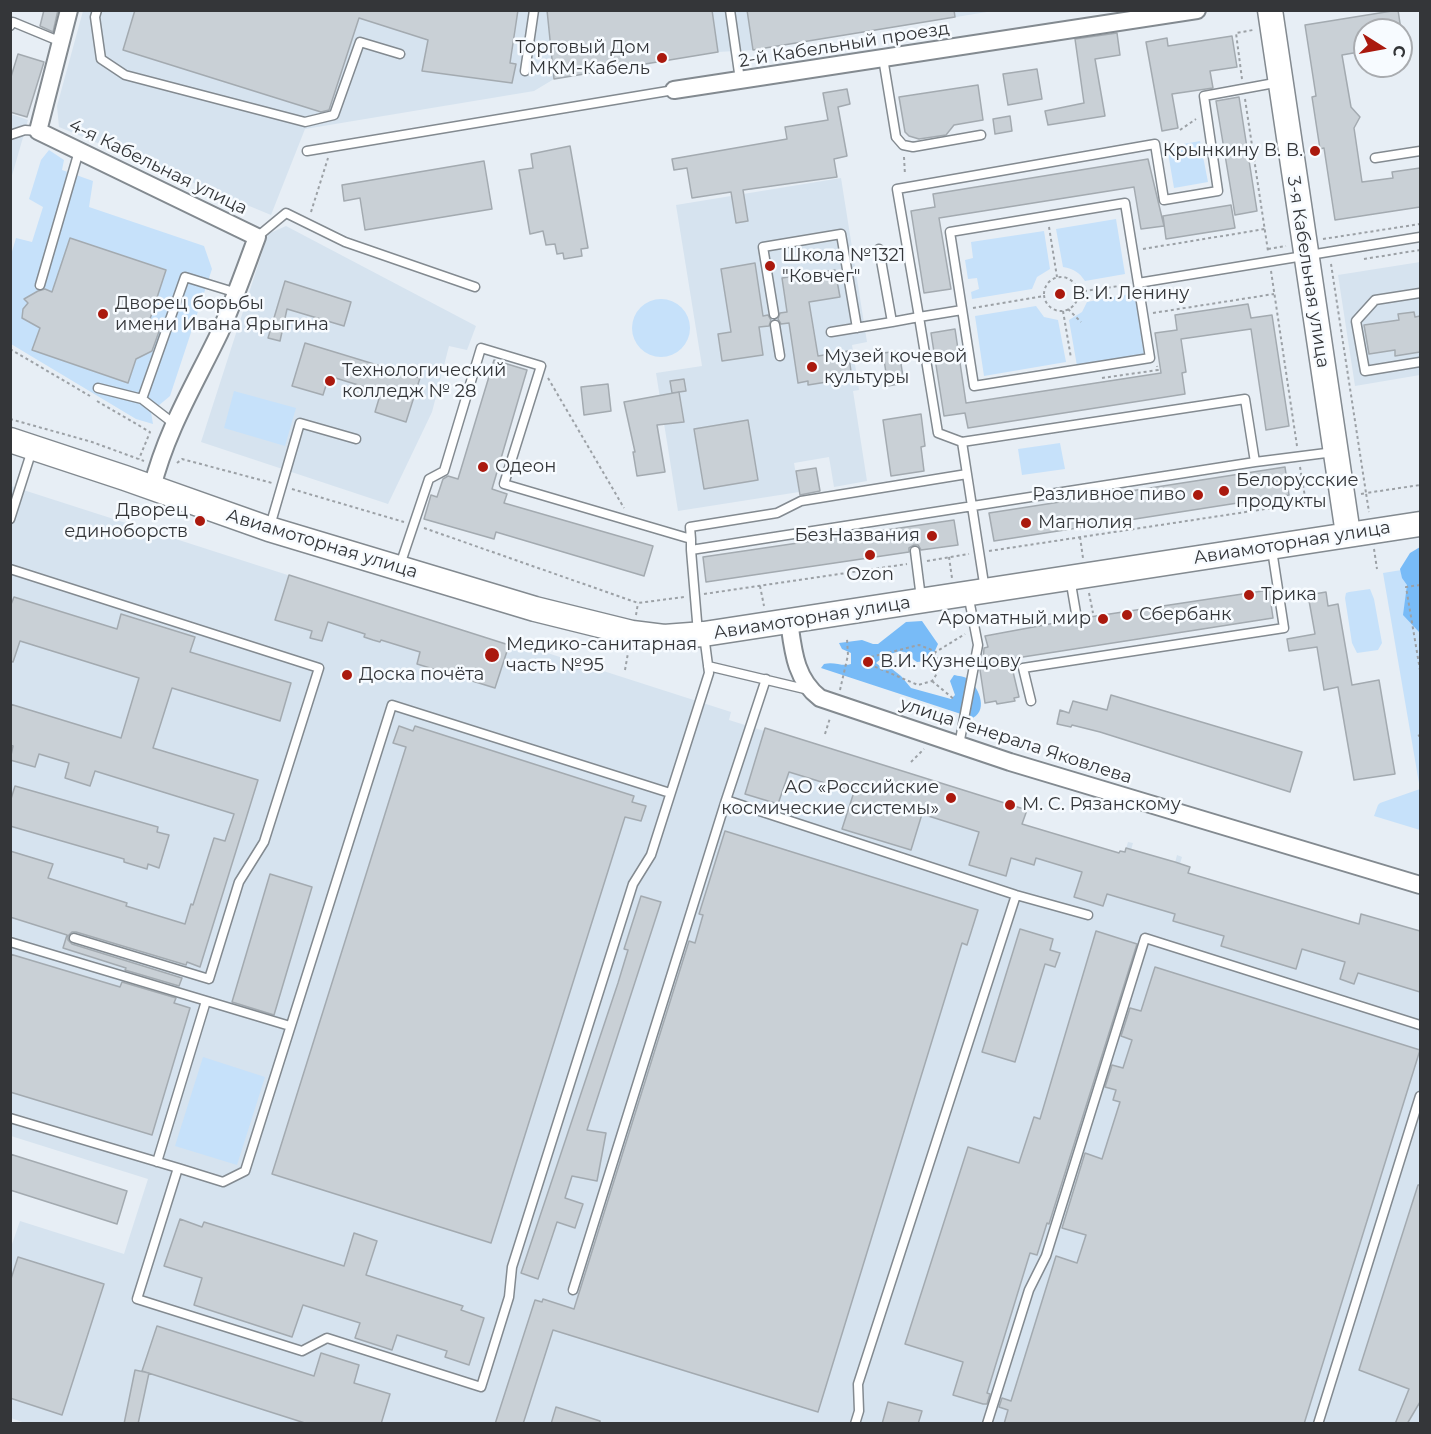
<!DOCTYPE html>
<html>
<head>
<meta charset="utf-8">
<style>
	body { margin:0 }
	#map { position:relative; width:1431px; height:1434px; overflow:hidden; background:#e7eef5; font-family:Montserrat,sans-serif }
	canvas { display:block }
	.frame { position:absolute; inset:0; border:12px solid #343639; pointer-events:none }
	.north { position:absolute; left:1353px; top:18px; width:60px; height:60px; box-sizing:border-box; background:#f7fbff; border:2px solid #a9acb0; border-radius:50%; rotate:101deg; font-size:16px; font-weight:700; line-height:24px; text-align:center; color:#343639 }
	.north::after { content:''; display:block; margin:auto; width:21px; height:27px; background:#aa190e; clip-path:polygon(50% 0,100% 100%,50% 72%,0 100%) }
</style>
</head>
<body>
<div id="map">
<canvas width="1431" height="1434"></canvas>
<div class="frame"></div>
<div class="north">С</div>
</div>
<script>
const ctx = document.querySelector('canvas').getContext('2d');
ctx.lineJoin = 'round';
function paint(path, color) { ctx.fillStyle = color; ctx.fill(path, 'evenodd'); }
function trace(path, color, width, dash) { ctx.strokeStyle = color; ctx.lineWidth = width; ctx.lineCap = dash ? 'butt' : 'round'; ctx.setLineDash(dash || []); ctx.stroke(path); }
function label(font, color, halo, rows, align = 'center') {
  ctx.font = font + ' Montserrat,sans-serif'; ctx.lineWidth = 5; ctx.setLineDash([]); ctx.textBaseline = 'middle'; ctx.strokeStyle = halo; ctx.fillStyle = color; for (const [text, x, y, turn = 0] of rows) {
    ctx.save(); ctx.translate(x, y); ctx.rotate((+turn || 0) * Math.PI / 180); ctx.textAlign = isNaN(turn) ? turn : align; if (halo) ctx.strokeText(text, 0, 0); ctx.fillText(text, 0, 0); ctx.restore();
  }
}
paint(new Path2D(`
	M83,11H993L753,50L718,52L554,79L534,91L305,129L271,215L59,127L57,106Z
	M11,114L28,120L11,179Z
	M841,178L867,342L852,345L859,390L853,391L867,481L834,487L829,457L794,463L799,492L678,511L656,373L702,366L676,205Z
	M286,226L476,326L467,350L449,346L432,412L388,504L201,442L268,234Z
	M1420,262V375L1355,386L1338,275Z
	M11,486L384,606L509,645L510,641L731,712L729,720L764,731L765,728L1027,810L1019,835L1119,853L1120,851L1125,852L1128,842L1133,843L1131,850L1175,863L1177,855L1182,857L1180,864L1188,873L1356,923L1354,932L1356,933L1361,914L1420,931V1423L28,1424L11,1418L10,1250L20,1221L124,1254L148,1179L11,1136Z`), '#d6e3ef');
paint(new Path2D(`
	M1200,141L1208,182L1174,188L1167,147Z
	M49,150L64,160L62,170L93,181L89,207L204,246L212,269L170,396L151,412L153,424L136,419L11,344V255L16,238L32,242L43,207L29,199L41,160Z
	M1116,219L1125,274L1085,281C1079,272 1074,269 1063,267L1056,229Z
	M1044,231L1050,269L1037,277L1032,289L972,299L971,292L979,289L977,278L968,279L965,260L973,258L971,242Z
	M1135,293L1144,355L1077,366L1069,320L1082,312L1087,302Z
	M632 328a29 29 0 1 1 58 0a29 29 0 1 1-58 0Z
	M1036,306L1044,317L1058,320L1066,362L984,376L975,316Z
	M234,391L296,408L285,446L224,428Z
	M1060,443L1065,469L1022,475L1018,449Z
	M1420,567V830L1374,816L1378,805L1380,803L1420,789L1383,573Z
	M1370,589L1374,599L1382,643L1378,650L1357,653L1352,643L1345,598L1346,593L1349,592Z
	M203,1057L265,1077L237,1165L175,1146Z`), '#c6e1fa');
paint(new Path2D(`
	M1420,547V638L1419,632L1403,615L1407,585L1402,578L1400,569L1410,553Z
	M922,621L938,644L934,653L927,661L917,662C913,660 909,654 905,652C897,649 881,658 876,663L881,667L892,669L901,676L911,688L951,699L955,695L950,681L954,675C958,676 964,676 968,679C980,688 989,713 970,719L961,714L821,668L824,664C834,661 842,667 851,664V653L842,649L839,643L862,640L873,644H878L906,622Z`), '#78bbf7');
const building = new Path2D(`
	M44,10H58L53,32L40,26Z
	M135,10H518L510,63L516,64L512,83L422,71L428,40L359,18L329,110L321,112L123,50Z
	M547,10H712L718,52L554,79Z
	M747,10H954L955,17L753,50Z
	M1398,10L1401,30H1365V51L1342,55L1351,107L1360,117L1354,128L1362,182L1393,178L1392,172L1420,168V207L1335,220L1324,148L1320,149L1312,97L1316,96L1305,25Z
	M1117,33L1120,55L1095,59L1105,116L1048,125L1045,111L1084,103L1075,39Z
	M1232,36L1237,67L1210,71L1213,88L1172,94L1178,128L1162,131L1146,42L1167,38L1168,46Z
	M18,54L44,62L27,117L10,112V80Z
	M1037,69L1042,99L1008,105L1003,74Z
	M978,85L983,120L954,125L946,135L919,139L909,136L905,132L899,97Z
	M847,89L850,104L838,107L847,156L834,159L837,177L743,190L748,221L736,223L731,192L692,198L687,168L674,170L672,159L787,139L785,127L828,120L823,93Z
	M1239,97L1257,211L1235,215L1216,101Z
	M1010,116L1012,131L995,134L993,119Z
	M570,146L588,248L581,249L582,256L564,259L563,253L557,254L555,244L546,245L543,231L530,234L519,170L533,168L531,154Z
	M1148,159L1164,226L1141,229L1134,187L939,218L951,289L924,293L911,211L935,207L933,194Z
	M484,161L492,209L365,230L360,198L344,201L342,185Z
	M1231,205L1235,228L1166,239L1163,216Z
	M70,238L166,270L150,319L161,326L152,351L136,359L128,383L32,350L40,328L22,318L23,309L28,303L24,299L38,291L45,289L52,292Z
	M755,263L763,316L768,315L771,320L769,326L759,327L763,355L722,361L718,334L731,332L721,269Z
	M835,270L840,297L809,302L818,356L848,351L852,378L808,385V381L798,383L789,323L781,324L778,319L780,313L787,312L782,278Z
	M285,281L351,302L344,326L287,309L280,341L268,338Z
	M1248,304L1251,318L1272,315L1289,426L1266,430L1251,329L1181,339L1186,372L1182,373L1185,394L968,428L965,413L944,416L931,333L955,329L966,403L1161,373L1155,333L1177,330L1175,315Z
	M1414,312L1415,317L1420,316V352L1395,356V350L1369,354L1364,325L1399,320L1398,314Z
	M305,343L420,378L406,422L375,412L381,392L329,376L323,395L292,386Z
	M899,351L904,383L888,386L883,353Z
	M494,360L527,370L492,489L507,494L504,503L653,546L644,576L496,532L494,539L424,519L431,495L437,497L443,479L448,476L458,479Z
	M684,379L686,391L679,392L684,422L657,425L665,472L637,476L633,452H635L624,402L679,392L672,393L670,381Z
	M608,384L611,411L584,415L581,387Z
	M921,414L925,446L921,447L924,471L891,476L883,420Z
	M748,420L758,480L704,489L694,429Z
	M1285,467L1289,495L994,541L989,513Z
	M816,468L820,491L800,495L796,471Z
	M954,520L958,545L921,550L918,545H914L909,548V552L706,582L703,557Z
	M289,575L509,645L495,688L417,664L420,652L381,640L380,642L373,640L364,637L365,634L328,622L322,641L310,638L312,631L275,620Z
	M1269,590L1273,618L1010,659L1019,697L1014,698L1015,701L997,704L996,701L985,703L980,670L981,662H983L984,648L988,647L985,636L1071,620L1077,625L1081,623L1083,618Z
	M1326,592L1328,606L1338,604L1352,685L1379,680L1395,774L1354,780L1338,687L1324,690L1317,647L1289,651L1287,639L1315,634L1308,595Z
	M14,597L117,629L121,614L195,637L190,652L291,683L280,721L172,688L153,748L258,780L200,967L187,962L186,965L76,932H72L68,936V940L72,944L182,978L179,986L125,970L126,968L63,948L67,935L10,917V851L53,864L48,878L127,903L126,906L185,924L191,904L193,905L214,838L225,841L234,814L95,771L90,786L65,778L69,763L39,754L35,767L10,760L13,746L10,745V704L121,738L139,678L20,641L13,662L10,661V607Z
	M1111,695L1302,752L1290,792L1100,732L1072,725L1071,727L1057,724L1060,710L1069,713L1073,701L1107,710Z
	M399,726L413,731L415,726L634,796L632,802L646,806L641,821L625,817L491,1243L272,1174L406,747L393,743Z
	M765,728L1027,810L1022,824L1119,853L1120,851L1125,852L1126,848L1175,862L1190,867L1188,873L1359,924L1361,914L1420,931V992L1358,973L1354,984L1340,979L1345,962L1302,949L1296,969L1221,946L1224,936L1173,921L1175,914L1107,894L1103,906L1074,897L1082,872L1036,858L1034,865L1011,858L1006,876L969,865L979,832L922,814L911,850L842,829L854,792L789,772L778,804L745,794Z
	M15,786L158,827L157,832L169,835L159,868L148,864L147,869L124,862V859L10,826V802Z
	M725,831L978,910L967,945L962,943L818,1412L553,1330L523,1424H495L535,1300L542,1302L543,1299L574,1309L689,941L695,943L703,915L699,914Z
	M270,874L312,887L274,1015L232,1002Z
	M641,896L661,902L587,1130L606,1133L597,1181L572,1176L565,1198L583,1204L575,1228L557,1222L538,1279L521,1273L618,983L628,950L624,949Z
	M1020,929L1053,939L1050,950L1060,953L1055,967L1045,964L1015,1062L982,1052Z
	M1096,931L1137,944L1049,1224L1047,1223L1037,1255L1030,1253L987,1393L990,1394L987,1404H983L953,1395L963,1362L905,1344L968,1147L1019,1163L1034,1117L1040,1119Z
	M10,954L120,987L122,982L176,998L174,1003L190,1008L152,1135L10,1092Z
	M1155,967L1420,1050L1304,1424H1004L1008,1410L999,1407L1002,1398L1011,1401L1056,1256L1077,1263L1086,1235L1062,1228L1085,1153L1102,1159L1120,1102L1113,1100L1116,1090L1105,1087L1112,1065L1123,1068L1132,1040L1121,1036L1130,1008L1141,1011Z
	M10,1154L127,1191L117,1224L10,1190Z
	M1418,1185H1420V1402L1407,1424H1395L1409,1389L1359,1370Z
	M180,1219L202,1227L204,1222L344,1266L354,1233L377,1241L366,1275L463,1306L461,1310L484,1318L469,1365L445,1357L447,1351L397,1335L392,1350L355,1338L360,1323L303,1305L292,1337L194,1305L202,1278L164,1266Z
	M18,1257L104,1284L62,1415L10,1398V1282Z
	M157,1326L314,1376L321,1353L359,1365L354,1383L390,1394L381,1424H308L142,1371Z
	M135,1370L149,1373L138,1424H124Z
	M888,1402L922,1411L918,1424H882Z
	M556,1407L600,1421V1424H551Z`);
paint(building, '#c9d0d6');
trace(building, '#a3aab0', 1.5);
const lane = new Path2D(`
	M97,10L95,17L101,59L125,75L305,122L334,115L360,42L400,54
	M730,10L740,80
	M10,26L13,22L54,39L62,36
	M883,58L896,137L903,145L913,147L981,135
	M525,71L534,10
	M10,135L25,130L38,131
	M307,151L674,90
	M1375,158L1420,151
	M257,237L286,213L345,242L475,287
	M879,249L892,322L919,317L897,189L1155,144L1164,200L1218,191L1204,96L1280,82
	M1138,283L1125,203L950,232L974,386L1150,358L1138,283L1420,237
	M40,285L79,151
	M1420,293L1375,300L1356,321L1365,371L1420,362
	M962,310L919,317L938,433L962,442L985,590
	M774,314L763,247L841,234L857,328
	M775,325L780,356
	M831,332L892,322
	M98,388L142,399L173,423
	M142,399L185,277L237,293
	M962,442L1245,399L1255,462
	M10,519L32,450
	M270,526L300,423L356,439
	M691,539L690,527L777,513L801,501L967,474
	M691,550L698,633
	M915,551L921,598
	M399,568L429,479L444,471L481,348L541,366L504,484L691,539V550L1255,462L1334,452
	M10,569L319,668L264,842L239,882L209,979L74,938
	M1070,578L1077,619
	M708,666L809,690
	M766,679L726,800L1016,895L1088,915
	M1031,701L1023,668L1284,628L1272,550
	M959,745L978,645L968,594
	M670,793L392,705L245,1171L223,1182L178,1168L137,1299L302,1351L327,1338L481,1387L509,1297L512,1267L633,884L651,855L709,673L704,635
	M10,942L290,1026
	M10,1118L178,1168
	M157,1162L206,1001
	M573,1290L726,800
	M855,1424L859,1411L858,1384L1016,895
	M987,1424L1029,1290L1046,1256L1145,938L1420,1025
	M1318,1424L1420,1096`);
const street = new Path2D(`
	M69,10L38,131L257,237C245,269 234,301 220,332C195,384 166,431 152,488
	M674,90L1197,10
	M789,621C793,650 795,679 820,698L1010,762L1420,885`);
const secondary = new Path2D(`
	M1270,10L1348,534
	M10,440L125,478L269,529L535,609L632,633L664,637L704,634L1420,524`);
trace(lane, '#838a90', 11);
trace(street, '#838a90', 20);
trace(secondary, '#838a90', 27);
trace(new Path2D(`
	M1242,79L1236,33L1253,30
	M1245,99L1268,251
	M1180,130L1196,119
	M904,157L905,175
	M311,212L328,158
	M1049,227L1057,277
	M1323,239L1420,224
	M1143,249L1265,229
	M1268,249L1286,246
	M1364,259L1420,250
	M1331,264L1366,493L1420,485
	M1271,271L1297,446
	M1044 294a17 17 0 1 1 34 0a17 17 0 1 1-34 0Z
	M1078,292L1126,285
	M973,308L1044,296
	M1068,309L1081,322
	M1063,311L1071,358
	M1153,313L1274,294
	M10,349L90,396
	M548,378L624,508
	M1102,378L1158,370L1157,366
	M97,401L150,432L139,459
	M10,419L92,442L144,461
	M177,463L182,459L272,483
	M1300,467L1306,503
	M292,489L404,522
	M1361,494L1366,493L1369,512
	M424,528L638,603L684,597
	M1080,537L1083,558
	M1374,549L1377,569
	M989,551L1325,500
	M949,557L952,578
	M927,561L969,554
	M1420,585L1406,587L1420,670
	M760,586L764,606
	M1089,593L1093,613
	M704,594L907,564
	M958,613L960,624
	M636,615L638,603
	M934,653L965,634
	M863 661a5 5 0 1 1 10 0a5 5 0 1 1-10 0Z
	M871,657L919,645L932,650C941,661 940,671 932,681L918,685L871,665
	M625,670L628,653
	M932,681L955,700
	M840,690L848,655L847,639
	M825,734L830,718
	M1418,736L1420,735
	M911,762L924,749`), '#9ca1a6', 2, [3, 3]);
trace(lane, '#fff', 8);
trace(street, '#fff', 16);
trace(secondary, '#fff', 24);
for (const [x, y, r, color] of [
	[662,58,6,"#aa190e"],
	[1315,151,6,"#aa190e"],
	[770,266,6,"#aa190e"],
	[1060,294,6,"#aa190e"],
	[103,314,6,"#aa190e"],
	[812,367,6,"#aa190e"],
	[330,381,6,"#aa190e"],
	[483,467,6,"#aa190e"],
	[1224,491,6,"#aa190e"],
	[1198,495,6,"#aa190e"],
	[200,521,6,"#aa190e"],
	[1026,523,6,"#aa190e"],
	[932,536,6,"#aa190e"],
	[870,555,6,"#aa190e"],
	[1249,595,6,"#aa190e"],
	[1127,615,6,"#aa190e"],
	[1103,619,6,"#aa190e"],
	[492,655,8,"#aa190e"],
	[868,662,6,"#aa190e"],
	[347,675,6,"#aa190e"],
	[951,798,6,"#aa190e"],
	[1010,805,6,"#aa190e"]
]) { const dot = new Path2D(); dot.arc(x, y, r, 0, 2 * Math.PI); ctx.fillStyle = color; ctx.fill(dot); trace(dot, '#f7fbff', 2); }
label('18px', '#343639', '#f7fbff', [
	["2-й Кабельный проезд",844,45,-9],
	["4-я Кабельная улица",158,167,26],
	["3-я Кабельная улица",1308,272,81],
	["Авиамоторная улица",1292,543,-9],
	["Авиамоторная улица",322,544,17],
	["Авиамоторная улица",812,618,-9],
	["улица Генерала Яковлева",1016,741,18]
]);
label('18px', '#343639', '#f7fbff', [
	["Торговый Дом",650,48,"right"],
	["МКМ-Кабель",650,69,"right"],
	["Крынкину В. В.",1303,151,"right"],
	["Школа №1321",782,256],
	["\"Ковчег\"",782,277],
	["В. И. Ленину",1072,294],
	["Дворец борьбы",115,304],
	["имени Ивана Ярыгина",115,325],
	["Музей кочевой",824,357],
	["культуры",824,378],
	["Технологический",342,371],
	["колледж № 28",342,392],
	["Одеон",495,467],
	["Белорусские",1236,481],
	["продукты",1236,502],
	["Разливное пиво",1186,495,"right"],
	["Дворец",188,511,"right"],
	["единоборств",188,532,"right"],
	["Магнолия",1038,523],
	["БезНазвания",920,536,"right"],
	["Ozon",870,575,"center"],
	["Трика",1261,595],
	["Сбербанк",1139,615],
	["Ароматный мир",1091,619,"right"],
	["Медико-санитарная",506,645],
	["часть №95",506,666],
	["В.И. Кузнецову",880,662],
	["Доска почёта",359,675],
	["АО «Российские",939,788,"right"],
	["космические системы»",939,809,"right"],
	["М. С. Рязанскому",1022,805]
], 'left');
</script>
</body>
</html>
